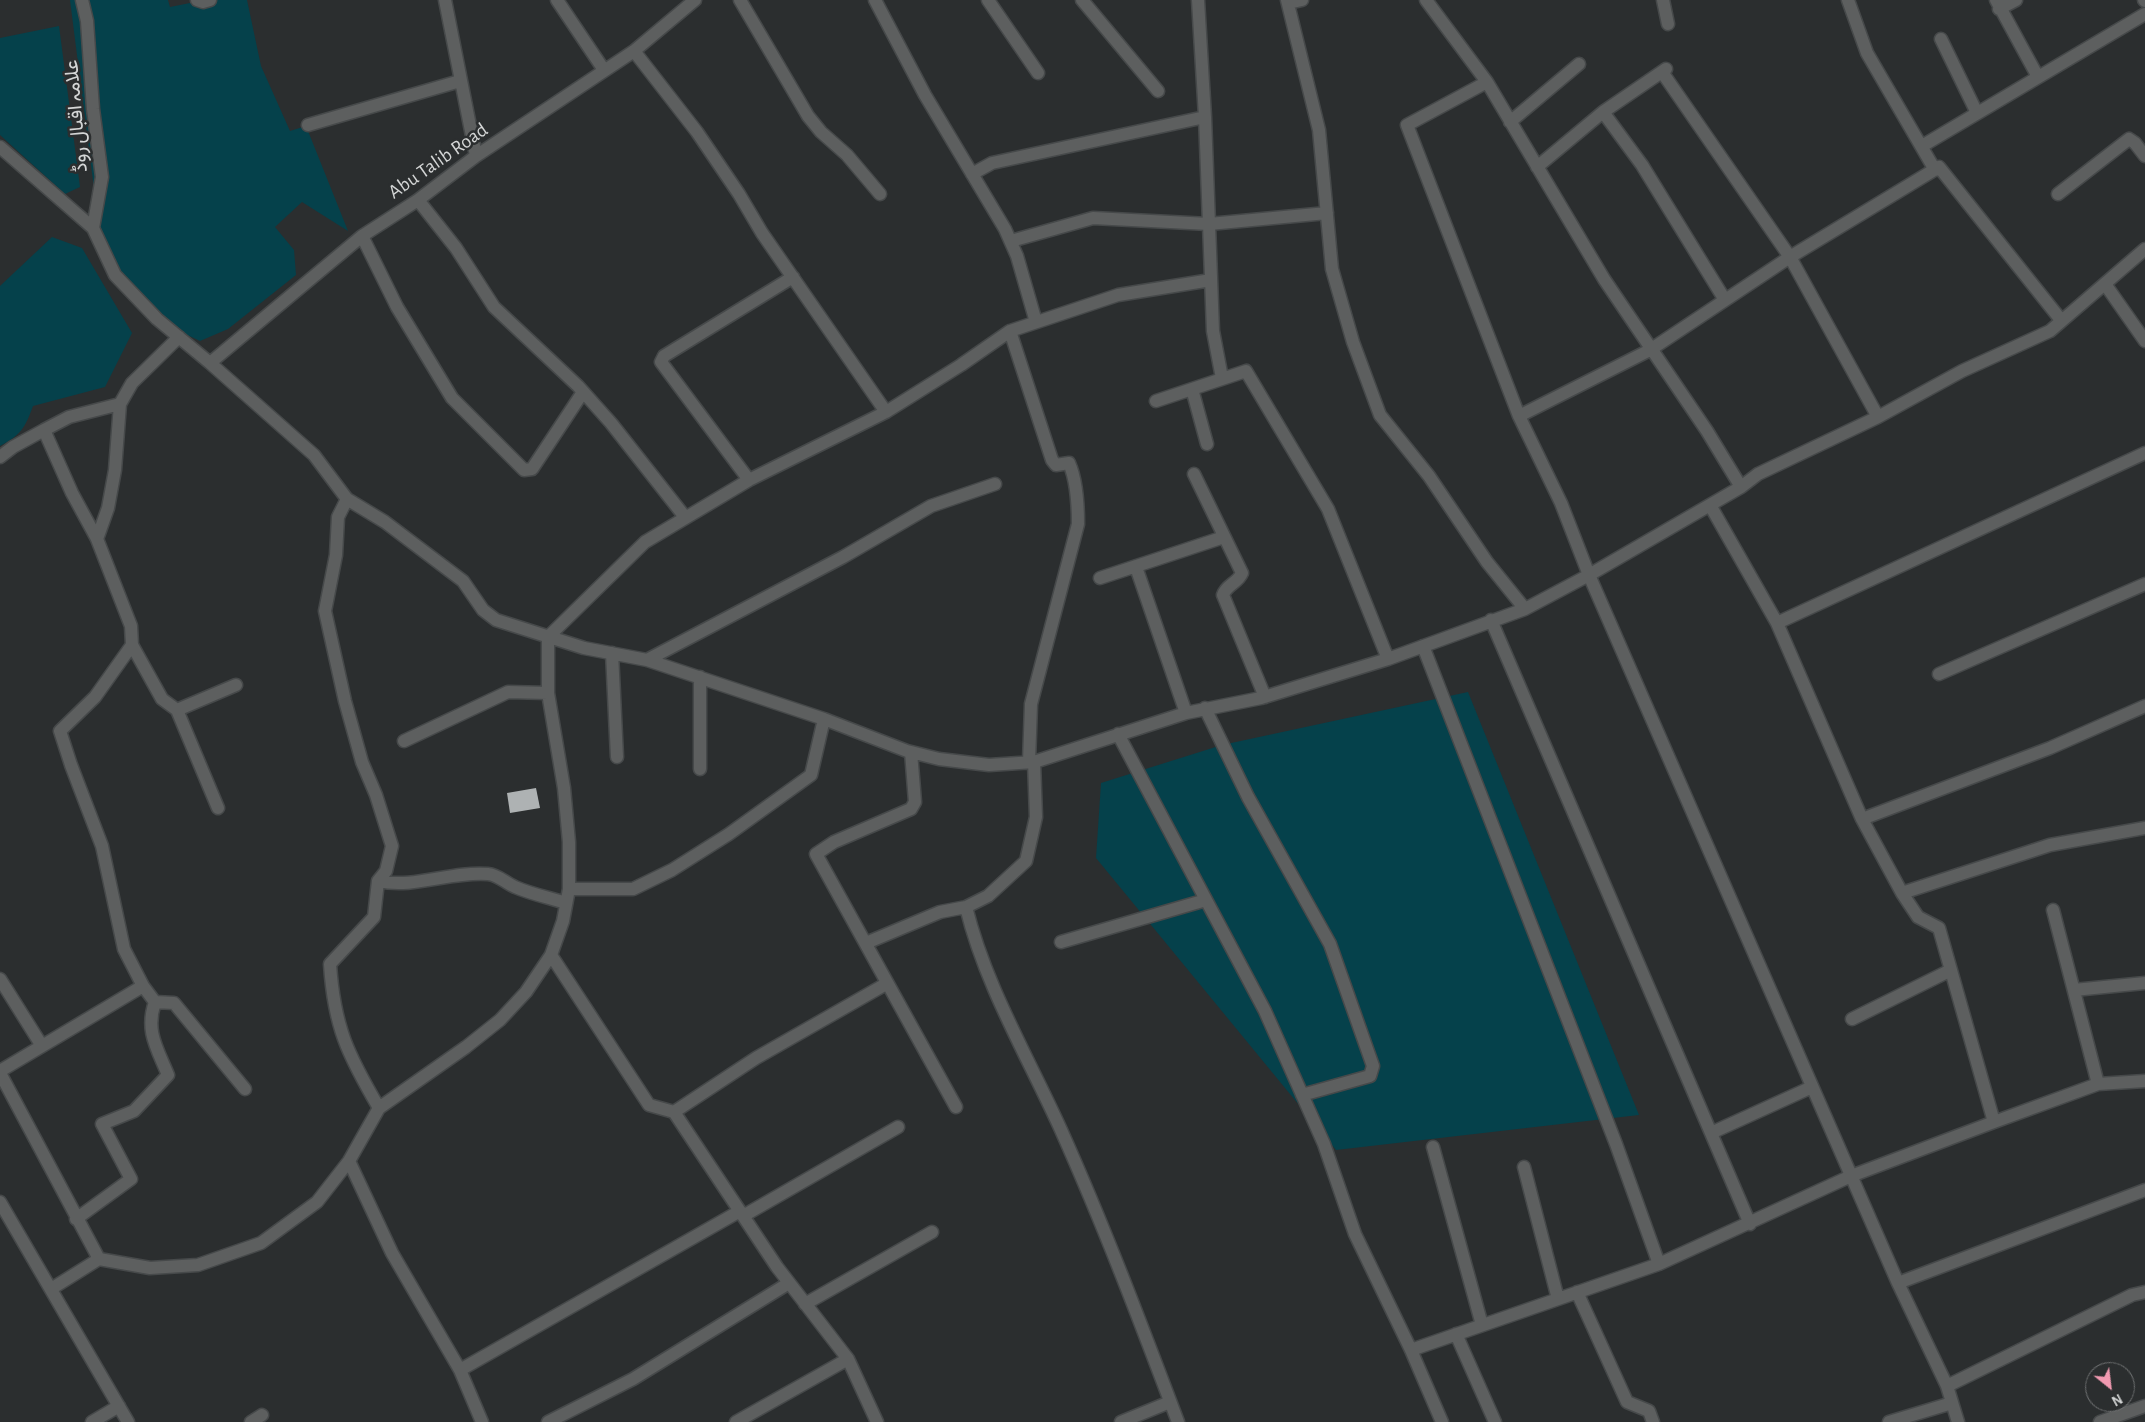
<!DOCTYPE html>
<html>
<head>
<meta charset="utf-8">
<style>
	body { margin:0 }
	#map { position:relative; width:2145px; height:1422px; overflow:hidden; background:#2b2e2f; font-family:"Alegreya Sans",sans-serif }
	canvas { display:block }
	.north { position:absolute; left:2085px; top:1362px; width:50px; height:50px; box-sizing:border-box; background:#2b2e2f; border:1px solid #6f7172; border-radius:50%; rotate:151deg; font-size:14px; font-weight:700; line-height:20px; text-align:center; color:#d4d6d6 }
	.north::after { content:''; display:block; margin:auto; width:18px; height:22px; background:#f19ab1; clip-path:polygon(50% 0,100% 100%,50% 72%,0 100%) }
</style>
</head>
<body>
<div id="map">
<canvas width="2145" height="1422"></canvas>
<div class="north">N</div>
</div>
<script>
const ctx = document.querySelector('canvas').getContext('2d');
ctx.lineJoin = 'round';
function paint(path, color) { ctx.fillStyle = color; ctx.fill(path, 'evenodd'); }
function trace(path, color, width, dash) { ctx.strokeStyle = color; ctx.lineWidth = width; ctx.lineCap = dash ? 'butt' : 'round'; ctx.setLineDash(dash || []); ctx.stroke(path); }
function label(font, color, halo, rows, align = 'center') {
  ctx.font = font + ' "Alegreya Sans",Vazirmatn,sans-serif'; ctx.lineWidth = 5; ctx.setLineDash([]); ctx.textBaseline = 'middle'; ctx.strokeStyle = halo; ctx.fillStyle = color; for (const [text, x, y, turn = 0] of rows) {
    ctx.save(); ctx.translate(x, y); ctx.rotate((+turn || 0) * Math.PI / 180); ctx.textAlign = isNaN(turn) ? turn : align; if (halo) ctx.strokeText(text, 0, 0); ctx.fillText(text, 0, 0); ctx.restore();
  }
}
paint(new Path2D(`
	M70,0H168L170,7L205,0H247L261,66L290,131L306,126L348,231L302,202L275,227L294,250L296,275L228,329L200,341L166,325L125,282L100,236Z
	M59,26L80,187L65,194L0,135V38Z
	M52,237L82,248L132,333L105,387L33,406C25,428 21,435 0,446V286Z
	M1468,692L1639,1115L1336,1150L1096,858L1101,783L1222,745Z`), '#05414b');
paint(new Path2D(`
	M536,788L540,808L510,813L507,793Z`), '#aeb2b3');
const minor = new Path2D(`
	M82,0L87,21L93,109L102,177L93,228
	M197,0L203,2L210,0
	M445,0L476,156
	M557,0L604,70
	M740,0L808,116L821,132L847,155L880,194
	M875,0L925,95L1005,229L1017,256L1036,322
	M988,0L1038,73
	M1082,0L1158,91
	M1198,0L1205,117L1213,331L1222,378
	M1287,0L1319,130L1332,269L1353,342L1380,415L1429,476L1487,562L1525,609
	M1426,0L1487,82L1604,279L1707,431L1741,487
	M1663,0L1668,24
	M1848,0L1867,53L1935,170
	M1996,0L2038,77
	M2144,0L2145,1
	M1288,3L1302,0
	M1999,9L2016,0
	M1941,39L1977,113
	M634,51L697,132L739,194L762,233L886,412
	M1662,72L1790,257L1878,417
	M1487,82L1407,125L1519,416L1561,503L1589,575L1898,1283L1947,1386L1958,1422
	M1603,112L1642,165L1725,300
	M1510,122L1579,64
	M308,125L460,81
	M1922,146L2145,14
	M0,147L93,228L115,275L157,319L210,363L314,455L347,499L385,522L463,581L483,610L496,620L584,648L647,660L824,719L907,751L939,759L989,765L1034,762L1186,713L1261,698L1388,659L1525,609L1589,575L1741,487L1758,474L1878,417L1962,371L2050,331L2145,249
	M1537,167L1603,112L1666,69
	M972,174L992,163L1205,117
	M2058,194L2129,139L2135,143L2145,156
	M418,200L456,248L494,307L578,386L611,423L685,517
	M362,236L397,307L452,398L524,470L532,469L583,392
	M1011,241L1093,218L1209,224L1327,213
	M2105,284L2145,341
	M1010,331L1052,460L1056,465L1069,463C1077,481 1078,505 1078,524L1031,704L1029,762
	M210,363L362,236L418,200L476,156L634,51L695,0
	M1192,389L1207,444
	M1156,401L1246,371L1328,509L1388,659
	M1519,416L1650,350L1790,257L1939,167L2061,320
	M44,430L69,417L120,404
	M0,457L13,447L44,430L72,493L97,539
	M1194,474L1242,573C1238,583 1226,585 1223,595L1265,697
	M749,480L661,362L664,356L793,277
	M347,499L338,517L336,555L325,611L345,701L362,762L376,795L392,846L386,871L378,881L374,917L330,964C334,1027 348,1055 379,1108
	M1710,505L1777,623L1862,819
	M1136,567L1186,713
	M1100,578L1224,537
	M1491,620L1750,1224
	M1777,623L2145,453
	M132,645L162,699L177,710L236,685
	M1423,646L1616,1144L1659,1264
	M612,653L617,757
	M647,660L843,557L931,506L995,484
	M1939,674L2145,584
	M700,677V769
	M1205,708L1248,797L1330,944L1373,1066L1370,1076L1302,1095
	M177,710L218,808
	M1118,734L1265,1011L1324,1144L1355,1234L1411,1350L1442,1422
	M404,741L508,692L548,693
	M911,752L915,802L911,809L834,842L816,854L956,1107
	M378,881C415,889 450,871 488,874C499,875 505,883 515,887C531,894 550,898 566,903
	M569,889H633L672,870L729,834L811,775L824,719
	M1902,893L2050,845L2145,828
	M966,907C985,985 1028,1057 1061,1130C1104,1226 1141,1324 1178,1422
	M2053,910L2098,1084
	M1061,942L1206,900
	M866,943L940,912L966,907L988,896L1026,861L1036,817L1034,762
	M551,955L649,1105L674,1112L777,1267L848,1359L877,1422
	M0,979L42,1046
	M2074,990L2145,983
	M155,1002L143,986L124,949L102,846L71,765L60,731L95,697L132,645L131,626L97,539L108,508L115,470L120,404L132,383L179,337
	M1852,1019L1951,970
	M0,1071L143,986
	M0,1073L99,1259
	M674,1112L756,1058L886,984
	M1994,1122L1939,928L1918,917L1902,893L1862,819L2050,748L2145,706
	M1711,1133L1812,1087
	M1433,1147L1482,1325
	M349,1161L392,1253L460,1370L482,1422
	M1524,1167L1558,1299
	M0,1202L128,1422
	M743,1216L898,1127
	M76,1219L131,1179L102,1124L134,1111L168,1075C157,1048 145,1031 155,1002L174,1003L245,1089
	M1898,1283L2145,1190
	M51,1289L99,1259L150,1268L198,1265L261,1243L317,1202L349,1161L379,1108L466,1047L500,1020L526,992L551,955L563,921L569,889V842L564,788L548,693V637L645,542L749,480L886,412L961,365L1010,331L1118,295L1211,280
	M1577,1292L1627,1402L1649,1411L1653,1422
	M805,1304L932,1232
	M1456,1334L1495,1422
	M1411,1350L1659,1264L1851,1176L1994,1122L2098,1084L2145,1081
	M460,1370L740,1211
	M1947,1386L2132,1295L2145,1292
	M92,1422L119,1406
	M251,1422L262,1415
	M548,1422L633,1379L789,1283
	M736,1422L848,1359
	M1121,1422L1170,1402
	M1889,1422L1952,1403
	M2100,1422L2145,1406`);
trace(minor, '#46494a', 15);
trace(minor, '#5d5f5f', 12);
label('20px', '#d4d6d6', '#2b2e2f', [
	["علامہ اقبال روڈ",76,116,-95],
	["Abu Talib Road",438,161,-35]
]);
</script>
</body>
</html>
